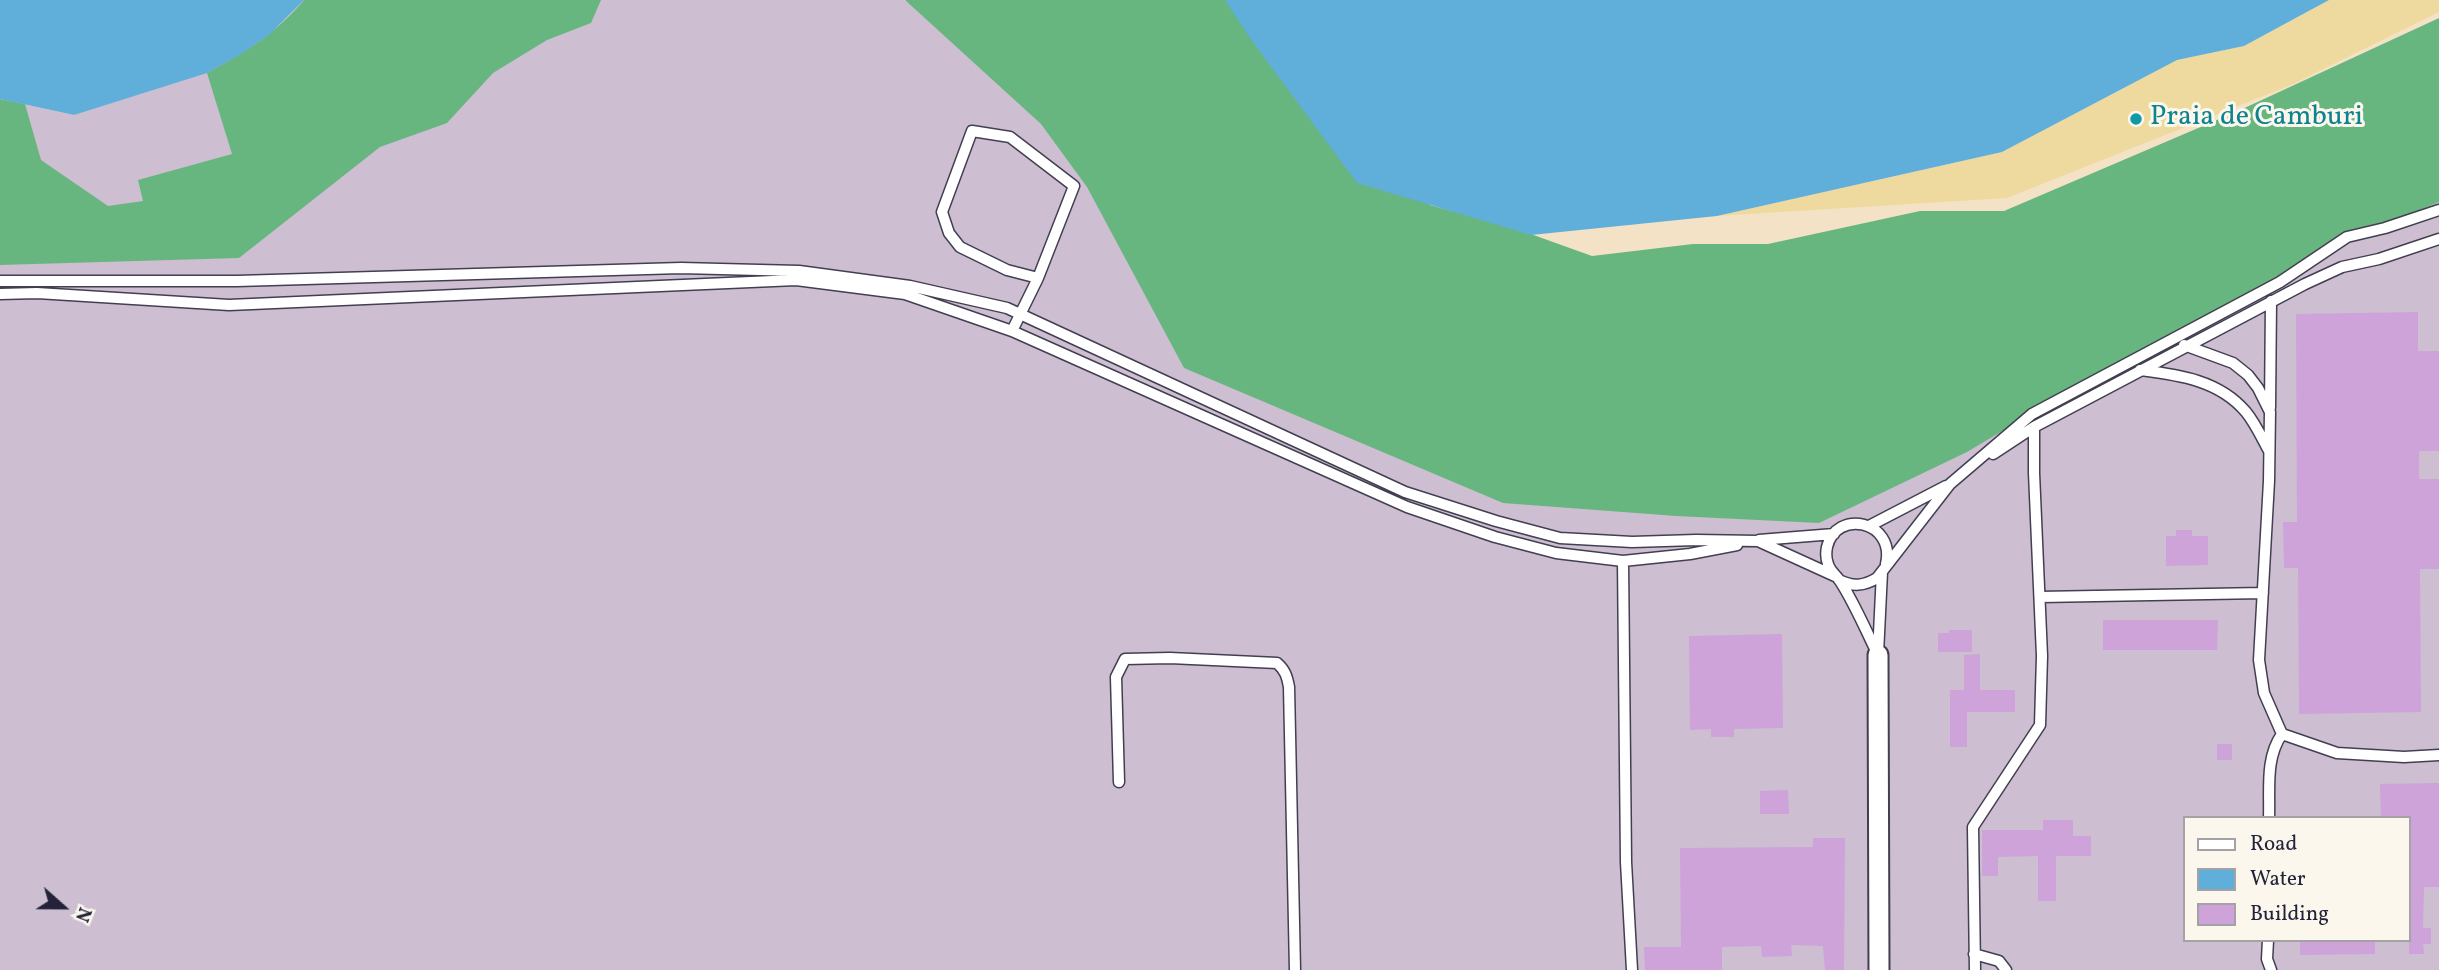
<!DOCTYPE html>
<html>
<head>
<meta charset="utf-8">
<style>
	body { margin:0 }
	#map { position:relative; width:2439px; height:970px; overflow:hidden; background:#f4e2c7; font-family:Vollkorn,serif }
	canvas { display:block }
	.legend { position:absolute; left:2183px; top:816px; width:228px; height:126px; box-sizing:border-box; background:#fbf7ec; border:2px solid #a4a2a5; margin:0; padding:9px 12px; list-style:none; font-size:21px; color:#22223b }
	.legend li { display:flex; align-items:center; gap:14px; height:35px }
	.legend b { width:35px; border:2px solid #a4a2a5 }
	.north { position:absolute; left:28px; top:872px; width:70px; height:70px; -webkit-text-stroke:5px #fbf7ec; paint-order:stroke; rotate:111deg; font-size:19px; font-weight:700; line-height:28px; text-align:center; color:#22223b }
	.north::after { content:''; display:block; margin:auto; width:24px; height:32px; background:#22223b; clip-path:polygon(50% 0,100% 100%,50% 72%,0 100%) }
</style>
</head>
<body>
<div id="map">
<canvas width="2439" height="970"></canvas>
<ul class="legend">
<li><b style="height:9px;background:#fff"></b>Road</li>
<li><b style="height:19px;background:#5fafda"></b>Water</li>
<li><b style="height:19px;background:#cda3da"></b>Building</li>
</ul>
<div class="north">N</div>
</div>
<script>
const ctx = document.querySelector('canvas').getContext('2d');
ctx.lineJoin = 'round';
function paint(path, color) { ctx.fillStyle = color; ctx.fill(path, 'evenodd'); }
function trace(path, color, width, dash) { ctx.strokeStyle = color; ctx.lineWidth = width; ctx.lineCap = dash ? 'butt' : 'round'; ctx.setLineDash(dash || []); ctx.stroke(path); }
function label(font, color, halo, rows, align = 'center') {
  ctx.font = font + ' Vollkorn,serif'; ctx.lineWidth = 6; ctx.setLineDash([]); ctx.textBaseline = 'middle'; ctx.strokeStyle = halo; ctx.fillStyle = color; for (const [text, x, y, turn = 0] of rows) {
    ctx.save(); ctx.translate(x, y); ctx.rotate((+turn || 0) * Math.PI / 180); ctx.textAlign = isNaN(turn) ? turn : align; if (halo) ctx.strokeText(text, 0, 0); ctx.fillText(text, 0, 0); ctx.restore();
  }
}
paint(new Path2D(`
	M304,0H904L975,38L1338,387L2439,185V970H0V99L74,115L241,54L270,34ZM2185,818H2409V940H2185Z`), '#cdbed2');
paint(new Path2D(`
	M304,0H601L591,23L547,40L493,73L447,123L380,147L239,258L0,265V99L25,104L41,160L108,206L143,201L138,180L232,154L207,73C243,53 277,33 304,0Z
	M905,0H1245L1368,168L1430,205L1514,228L1592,256L1693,244H1768L1920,211H2004L2238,111L2439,18V202L2358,236L2132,354L1967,452L1819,523L1676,516L1503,503L1184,368L1087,187L1041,124Z`), '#68b67f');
paint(new Path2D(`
	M2329,0H2439V12L2291,85L2007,198L1717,216L2002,152L2177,60L2244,46Z`), '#eeda9e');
paint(new Path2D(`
	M0,0H304L270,34L241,54L207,73L74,115L0,99Z
	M1225,0H2329L2244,46L2177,60L2002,152L1717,216L1531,235L1357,183L1252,41Z`), '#5fafda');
paint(new Path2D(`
	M2418,312V351H2439V451H2419V479H2439V569H2420L2421,712L2299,714L2298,568H2284L2283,522H2297L2296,314Z
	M2176,530H2192V536H2208V565L2166,566V536H2176Z
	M2103,620H2218L2217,650H2103Z
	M1949,630H1972V652H1938V633H1949Z
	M1782,634L1783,728L1734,729V737H1711V729L1690,730L1689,636Z
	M1980,654V690H2015V712H1967V747H1950V690H1964V655Z
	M2217,744H2232V760H2217Z
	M2439,783V887H2424L2423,928H2431V944H2423L2424,954H2409V818H2381L2380,784Z
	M1788,790L1789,814H1760V791Z
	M2043,820H2073V836H2091V856H2056V901H2038V856L1998,857V876H1982V830H2043Z
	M1813,838H1845L1844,970H1825L1823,946L1791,945L1792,956L1762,957L1761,946L1722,947V970H1645L1644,947H1681L1680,848L1813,847Z
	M2300,940H2375V954L2300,955Z`), '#cda3da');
const lane = new Path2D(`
	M0,281H237L681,268L799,271L910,286L1007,308L1405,492L1496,521L1560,538L1632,542L1696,540L1758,541L1837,577
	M0,294L37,293L229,305L796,280L905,294L1012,331L1407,507L1495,537L1556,553L1623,561L1690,554L1737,545
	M1012,331L1038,278L1074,186L1010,137L972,131L942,212L949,233L960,247L1007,270L1038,278
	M2184,345L2233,363L2248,375L2258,388L2270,412L2269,481L2259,660L2264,693L2282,734L2337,753L2404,757L2439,755
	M2140,370C2179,375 2219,380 2246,412C2255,423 2262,438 2269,451
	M2270,408L2271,301
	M1993,454L2034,427L2305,284L2342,267L2379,259L2439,239
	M1869,526L1946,486
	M1759,540L1834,534
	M1623,561L1626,862L1632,970
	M1839,580C1853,587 1864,586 1877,578L1950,484L2032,414L2280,282L2347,237L2385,228L2439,210
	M2040,597L2263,593
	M1878,654L1882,572
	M1878,655C1866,631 1855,604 1840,581C1836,575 1830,571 1828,564C1826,559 1826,552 1827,547C1836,508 1896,521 1886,564
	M1119,782L1116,677L1125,659L1170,658L1277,663C1285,670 1287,676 1289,687L1295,970
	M2269,818C2270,790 2265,758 2282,734
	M2268,940L2267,959L2271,970
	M1974,954L1999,961L2006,970
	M1975,970L1973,827L2040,725L2042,656L2034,473V427`);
const street = new Path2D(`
	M1878,655L1879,970`);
trace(lane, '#423f50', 13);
trace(street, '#423f50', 23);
trace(lane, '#fff', 10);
trace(street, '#fff', 19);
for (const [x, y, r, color] of [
	[2136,119,7,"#0f9aa8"]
]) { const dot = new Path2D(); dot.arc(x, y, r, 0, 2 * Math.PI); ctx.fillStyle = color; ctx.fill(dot); trace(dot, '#fbf7ec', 2.5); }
label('28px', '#0d838f', '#fbf7ec', [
	["Praia de Camburi",2150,119]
], 'left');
</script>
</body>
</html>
